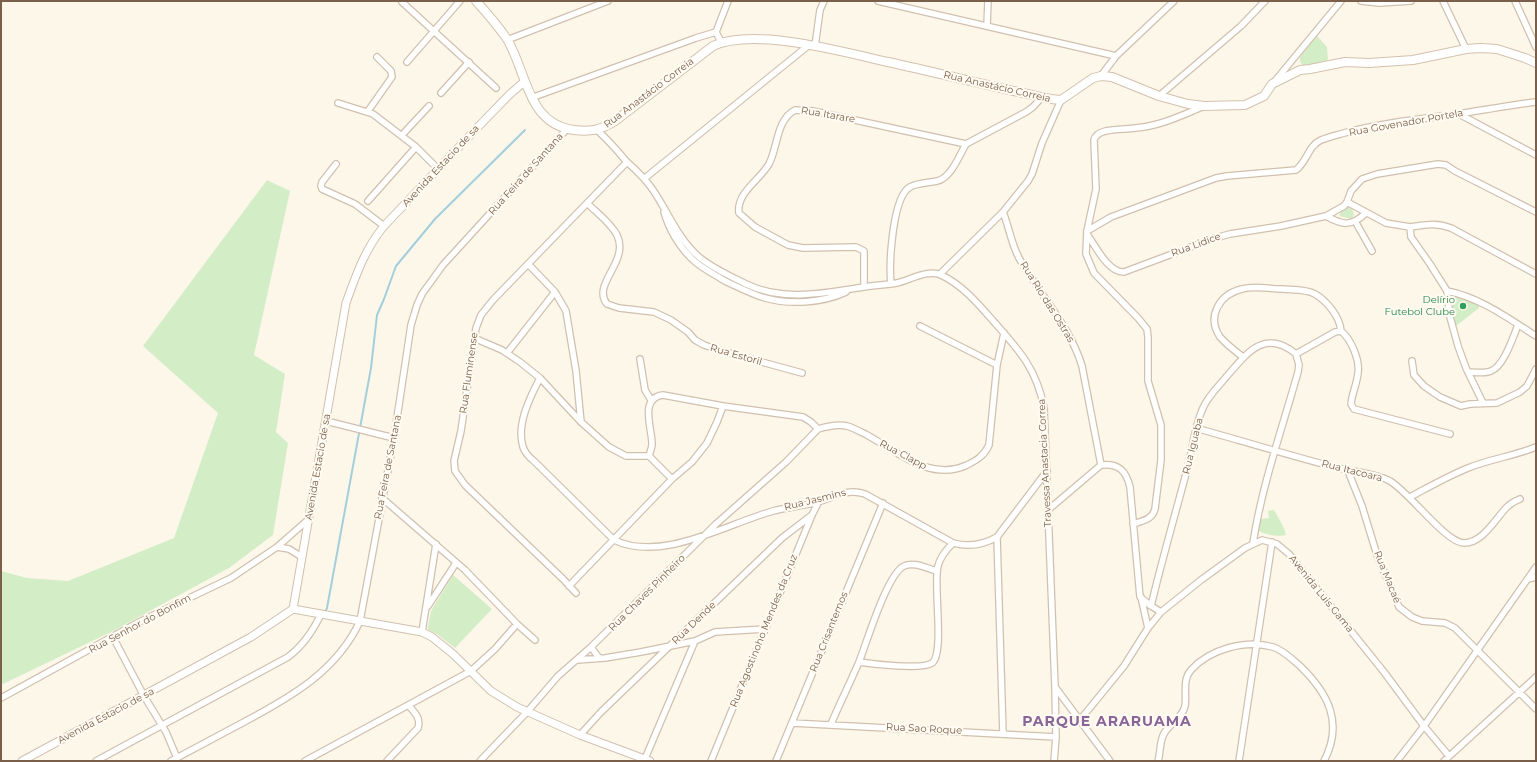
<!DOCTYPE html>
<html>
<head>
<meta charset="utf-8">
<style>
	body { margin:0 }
	#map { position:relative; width:1537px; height:762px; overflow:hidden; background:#fdf7ea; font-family:Montserrat,sans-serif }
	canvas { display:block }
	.frame { position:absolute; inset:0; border:2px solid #7a604b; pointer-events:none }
</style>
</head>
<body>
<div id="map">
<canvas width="1537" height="762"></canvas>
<div class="frame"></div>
</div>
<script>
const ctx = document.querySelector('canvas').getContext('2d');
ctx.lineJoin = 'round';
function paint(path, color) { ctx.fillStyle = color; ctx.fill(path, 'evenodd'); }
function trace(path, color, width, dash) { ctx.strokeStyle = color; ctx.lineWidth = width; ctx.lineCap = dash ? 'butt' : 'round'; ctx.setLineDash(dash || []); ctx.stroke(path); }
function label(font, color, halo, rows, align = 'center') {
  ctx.font = font + ' Montserrat,sans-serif'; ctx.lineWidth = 4; ctx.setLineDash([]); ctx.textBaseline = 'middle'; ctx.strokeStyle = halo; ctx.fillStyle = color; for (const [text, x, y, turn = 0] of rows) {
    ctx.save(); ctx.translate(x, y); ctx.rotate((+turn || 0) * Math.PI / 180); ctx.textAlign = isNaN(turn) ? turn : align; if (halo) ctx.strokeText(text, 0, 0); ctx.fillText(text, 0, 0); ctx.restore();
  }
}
paint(new Path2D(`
	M1317,36L1327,47L1328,60L1304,68L1300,61V57Z
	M267,180L290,191L254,355L285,374L276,432L288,443L273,535L229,568L113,631L1,685V571L27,578L68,581L174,538L218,413L143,346Z
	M1348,207L1352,209L1354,214L1352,219L1339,216L1342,211Z
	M1452,295L1479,305V308L1456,326L1450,300Z
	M1274,510L1284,528L1286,535C1279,537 1266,535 1259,531L1258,524L1260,519L1269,518L1268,511Z
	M453,575L492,609L455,648L437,634L428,630V627L431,611Z`), '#d3edc7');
trace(new Path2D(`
	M325,612L327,608L362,417L371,368L377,315L384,299L396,266L435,219L525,130`), '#a3cedb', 2);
const minor = new Path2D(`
	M878,1L1116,56
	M1361,1L1379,3L1411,1
	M1443,1L1466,49
	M1515,1L1536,47
	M402,2L496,88
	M987,26L988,1
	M716,32L728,1
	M716,32L721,42
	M507,40L608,1
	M815,46L820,10L824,1
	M407,62L460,1
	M1101,76L1116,56L1174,1
	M1275,81L1341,1
	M441,93L469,62
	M1159,96L1241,26L1265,1
	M531,98L696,38L716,32
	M338,103L373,114L416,147L368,201
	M368,111L392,77L391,71L377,57
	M1459,114L1536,155
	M597,130C608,140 617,150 626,161C636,170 645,178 653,190C668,212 678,239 699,257C712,268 730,276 746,284C783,302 825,293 864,287C875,285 886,285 897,283C910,280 928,269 941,275C963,285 980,306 995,323C1020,351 1037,370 1044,408L1055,687L1056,737L1054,761
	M402,135L429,106
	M416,147L438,169
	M336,164L322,182L321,186L322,189L355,204L384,226
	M645,178L809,45
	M1347,202L1386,223L1410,227L1411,237L1430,264L1447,291L1450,317L1458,346L1466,368L1483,403
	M587,203C597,213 611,223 617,235C630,262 591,284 607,304L619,308L654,312L671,320L688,332L695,340L704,345L725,352L802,373
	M664,212C669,229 679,246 692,259C701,268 714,274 725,281C738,287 751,294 765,298C790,305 822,303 846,292
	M1003,212C1009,227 1011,243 1019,258C1039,294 1070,326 1082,366L1101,465
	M1326,216C1342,225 1351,227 1366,213
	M1355,221L1372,251
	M1410,227C1426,225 1435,222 1451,228L1536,274
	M1087,231L1111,217L1216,178L1227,176L1296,170C1307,162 1308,146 1321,140C1328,137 1337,135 1344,133C1381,123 1420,119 1458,114C1484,110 1510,105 1536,102
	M1087,234C1095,245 1108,273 1124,272L1215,238L1230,234L1281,226L1326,216L1344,206L1347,202L1351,191L1362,179L1377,174L1438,164L1446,165L1455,171L1536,212
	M529,265L555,292L566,311L576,371L581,422
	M940,274L1003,212L1028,181L1032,174L1042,143L1061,100
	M891,284C889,265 892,197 910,187C917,183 928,183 937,181C951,178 959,156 966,144
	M864,287V251L856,247L803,248L788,245L755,227L739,213C736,193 760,180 769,164C778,147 776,120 795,110L813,111L966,144L1026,112L1033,107L1042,97
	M1447,291C1479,297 1508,318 1536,336
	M920,326L997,365
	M474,338L502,350L520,362L540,378L581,422L609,447L626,456H649L672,479
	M507,353L555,292
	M1296,354L1335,332L1341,331C1351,339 1360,360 1358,373C1357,384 1352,393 1351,404L1354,409L1450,434
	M1243,357C1235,351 1227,345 1220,337C1206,316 1220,294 1242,289C1255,285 1269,289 1282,289C1292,290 1306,289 1315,294C1327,301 1340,317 1341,331
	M640,359L645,390L651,400
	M1412,361L1414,375L1424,386L1440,397L1461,406L1470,404L1497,403L1520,392L1527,386L1536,369
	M1468,372C1475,372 1484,374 1491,371C1504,366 1513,337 1518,325
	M540,378C530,397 516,425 523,447C525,453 530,458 535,462L614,540C662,563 726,524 773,511C788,507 803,506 818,502C834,497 847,488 865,494L953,543C968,547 983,545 997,537L1047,471
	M326,421L394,438
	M1196,428C1242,441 1288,455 1334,467C1352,472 1373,472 1390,481C1410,493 1446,543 1464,543C1483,543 1495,519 1507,507C1511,503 1515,501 1520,499
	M818,429C828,426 837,424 847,426C854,428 861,432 867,435C898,452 930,482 967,465C977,460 984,456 989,445L997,365L1004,333
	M649,456C650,452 652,448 652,444C652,428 639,398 663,395L723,406L803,417L811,422L818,429
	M1348,471L1362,506L1377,555L1399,607L1412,617L1422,621L1445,623L1455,628L1536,709
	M1410,497C1429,487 1448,476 1468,468C1490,459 1514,456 1536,447
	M382,498L465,570L517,624L535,640
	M1048,510L1101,465C1119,463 1126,471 1130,487L1140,597L1151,606L1161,612
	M1133,524C1142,521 1152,520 1155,509L1161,460V425L1148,381V337L1147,329L1138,318L1094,273L1086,254L1087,231L1096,189L1094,140C1097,127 1124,130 1135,128C1160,126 1180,116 1202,107
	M997,537L1003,734
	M1253,543C1262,485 1282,429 1298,372L1299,365L1296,354
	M277,547L289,549L302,557
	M1528,579L1536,577
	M569,586L672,479L692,462L707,443L717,422L723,406
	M576,593L563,579L465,485L455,471L454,461L461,431L476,328L481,315L493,300L627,162
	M1141,597L1148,628
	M428,606L456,563
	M1151,606C1162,560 1175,515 1187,470C1193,449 1194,427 1203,408C1208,396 1219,386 1227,376C1247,353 1265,328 1296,354
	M422,632L436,544
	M113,637L144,696L166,732L177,758
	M591,647L599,658
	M577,660L605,658L641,652L695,641L715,632L765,629
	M859,662C872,664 922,670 932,663C945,654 933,584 938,566C940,557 946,550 953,543
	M1055,687L1110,761
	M1,698L141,621L231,578L277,547L309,519
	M1080,720L1124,666L1148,628L1161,612L1201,580L1245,548L1262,540L1277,544L1289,554L1384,672L1424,726L1449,756
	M792,723L1056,737
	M831,724C840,703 850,683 859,662C867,642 887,574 904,566C914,561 928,569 937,571
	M580,735L601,712L782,538L812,515
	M96,761L288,657C304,645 313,631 321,614
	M171,761C195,748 220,735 244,722C291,697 337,671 360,621L394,438L411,325L417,305L422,294L443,265L567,129
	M305,761L471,671L495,649L517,624
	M387,761L418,728C421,718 415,713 409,706
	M480,761L527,712L558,676L591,647L716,524L786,462L818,429
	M644,761L695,641
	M711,761L812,515L819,501
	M776,761L883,503
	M1158,761C1161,752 1159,740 1165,732C1171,723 1183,717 1185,706C1187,694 1182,680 1191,670C1210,649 1246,639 1273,647C1283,650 1292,659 1300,666C1328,693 1344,723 1324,761
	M1239,761L1272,542
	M1397,761L1424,726L1536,567
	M1444,761L1536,677`);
const tertiary = new Path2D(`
	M293,609L422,632L432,637L453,654L491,691L517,707L580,735L650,761
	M22,761L251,637L293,609L346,303C356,275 365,249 384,226L476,129L509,95L525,81`);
const secondary = new Path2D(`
	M476,1C487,13 498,26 507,39C527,72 527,124 574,130C592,132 600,130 615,121L713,46C755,27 843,52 888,62C943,74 997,88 1051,99L1061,100L1093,78L1101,76L1112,77L1159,96L1188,104L1204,106L1245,105L1264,96L1272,84L1300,70L1310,69L1345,62L1369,63L1413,60L1466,49L1481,48L1497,49L1525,58L1536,63`);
trace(minor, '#d1c0ae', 8);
trace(tertiary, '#d1c0ae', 9);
trace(secondary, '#d4c1ac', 10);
trace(minor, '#fff', 5.5);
trace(tertiary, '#fff', 7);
trace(secondary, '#fff', 8);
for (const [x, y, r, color] of [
	[1463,306,4,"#2e9e5b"]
]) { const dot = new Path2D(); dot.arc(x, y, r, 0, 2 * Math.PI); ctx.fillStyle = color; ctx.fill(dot); trace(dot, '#fffbf2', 1.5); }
label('10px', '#7a604b', '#fffbf2', [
	["Rua Anastácio Correia",997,87,13],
	["Rua Anastácio Correia",649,93,-37],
	["Rua Itarare",828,115,10],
	["Rua Govenador Portela",1406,123,-10],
	["Avenida Estacio de sa",441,166,-47],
	["Rua Feira de Santana",526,174,-48],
	["Rua Lidice",1196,245,-20],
	["Rua Rio das Ostras",1047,302,58],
	["Rua Estoril",736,355,16],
	["Rua Fluminense",469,373,-82],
	["Rua Iguaba",1193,446,-76],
	["Rua Clapp",903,455,28],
	["Travessa Anastacia Correa",1045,463,-93],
	["Avenida Estacio de sa",318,467,-80],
	["Rua Feira de Santana",388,467,-79],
	["Rua Itacoara",1352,471,14],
	["Rua Jasmins",815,500,-14],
	["Rua Macaé",1387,577,68],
	["Rua Chaves Pinheiro",647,593,-45],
	["Avenida Luis Gama",1321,594,51],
	["Rua Dende",694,623,-44],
	["Rua Senhor do Bonfim",140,624,-28],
	["Rua Agostinoho Mendes da Cruz",764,631,-68],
	["Rua Crisantemos",829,632,-68],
	["Avenida Estacio de sa",106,716,-28],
	["Rua Sao Roque",924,729,3]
]);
label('10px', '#27864d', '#fffbf2', [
	["Delírio",1455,300],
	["Futebol Clube",1455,312]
], 'right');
ctx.letterSpacing = '1px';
label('bold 14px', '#896496', '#fffbf2', [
	["PARQUE ARARUAMA",1107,722]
]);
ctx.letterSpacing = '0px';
</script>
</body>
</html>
